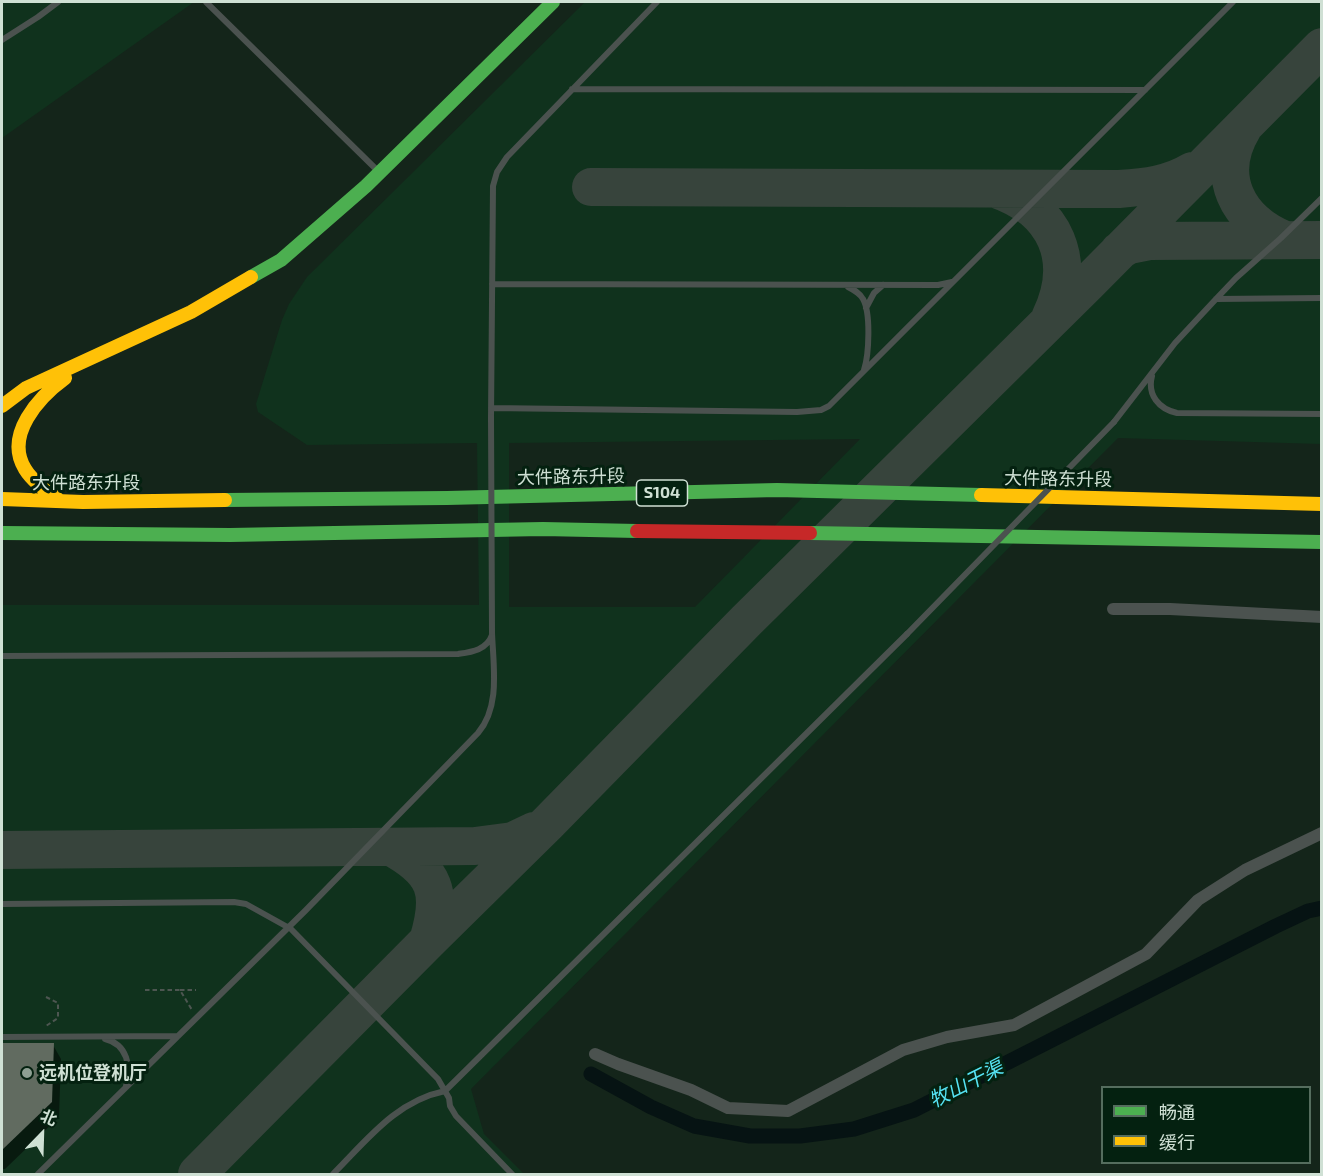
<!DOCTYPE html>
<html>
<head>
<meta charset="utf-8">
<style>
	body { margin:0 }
	#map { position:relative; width:1323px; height:1176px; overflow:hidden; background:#14251a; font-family:"Exo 2","Noto Sans SC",sans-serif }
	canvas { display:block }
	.frame { position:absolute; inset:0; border:3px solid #cfe0d4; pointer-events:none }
	.legend { position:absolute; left:1101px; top:1086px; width:210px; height:78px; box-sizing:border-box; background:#042110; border:2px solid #556d5e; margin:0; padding:8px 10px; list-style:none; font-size:18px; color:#cfe0d4 }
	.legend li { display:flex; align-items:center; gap:12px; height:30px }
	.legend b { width:30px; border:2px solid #556d5e }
	.north { position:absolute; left:12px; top:1104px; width:60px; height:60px; -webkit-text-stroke:4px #042110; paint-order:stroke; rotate:23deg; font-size:16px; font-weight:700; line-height:24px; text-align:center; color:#cfe0d4 }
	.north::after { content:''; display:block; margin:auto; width:21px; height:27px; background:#cfe0d4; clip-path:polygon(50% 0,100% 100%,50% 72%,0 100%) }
</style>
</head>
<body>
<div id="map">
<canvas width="1323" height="1176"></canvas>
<div class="frame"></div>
<ul class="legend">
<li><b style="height:8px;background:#4caf50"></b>畅通</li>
<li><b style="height:8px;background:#ffc107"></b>缓行</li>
</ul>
<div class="north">北</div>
</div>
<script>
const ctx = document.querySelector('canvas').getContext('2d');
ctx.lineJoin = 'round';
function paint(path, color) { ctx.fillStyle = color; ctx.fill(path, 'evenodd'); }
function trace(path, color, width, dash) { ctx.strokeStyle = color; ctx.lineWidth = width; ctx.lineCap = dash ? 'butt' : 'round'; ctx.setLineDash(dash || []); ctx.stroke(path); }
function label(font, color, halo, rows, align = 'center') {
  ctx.font = font + ' "Exo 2","Noto Sans SC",sans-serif'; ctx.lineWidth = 6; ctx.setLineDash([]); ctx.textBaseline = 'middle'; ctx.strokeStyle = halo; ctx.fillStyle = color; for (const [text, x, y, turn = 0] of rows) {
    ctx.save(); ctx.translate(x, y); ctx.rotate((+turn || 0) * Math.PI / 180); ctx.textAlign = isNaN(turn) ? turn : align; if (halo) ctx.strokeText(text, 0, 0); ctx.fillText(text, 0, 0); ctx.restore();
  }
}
paint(new Path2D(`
	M2,2H194L2,138Z
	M585,2H1321V444L1118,438L471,1089L484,1134L524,1174H2V605H479L477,443L307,445L258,412L256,404L282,320L289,304L307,277ZM860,439L695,607H509V443Z`), '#10321d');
paint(new Path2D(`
	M2,1044L53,1045L61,1059L59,1117L5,1169H2Z`), '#0007');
trace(new Path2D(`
	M591,1074L651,1107L694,1126L750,1136H800L854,1129L914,1110L1276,926L1308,911L1322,908`), '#061313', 15);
trace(new Path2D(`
	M1243,128C1214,176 1237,220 1285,240
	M591,187L1119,189C1145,187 1169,185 1192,171
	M996,189C1056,210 1078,260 1050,318
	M1119,251L1129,245L1149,241L1322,240
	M391,847C436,872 443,892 428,941
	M2,850L475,846L513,841L534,831
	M197,1174L428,941L548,823L746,621L1088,283L1322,47`), '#37443c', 38);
paint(new Path2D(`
	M2,1043H54L52,1102L2,1150Z`), '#616b60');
trace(new Path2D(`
	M145,990H180L192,1010
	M180,990H196
	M46,997L58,1003V1018L46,1026`), '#4d5651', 2, [4.5, 3]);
trace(new Path2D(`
	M206,2L379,172
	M2,40L38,17L58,2
	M572,89L1145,90
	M492,284L938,285L952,282
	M848,287C854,290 860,293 863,299C871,313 869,355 864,370
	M1216,299L1322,298
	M866,308L874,293L883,285
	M1152,376C1147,395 1159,409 1177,413L1322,414
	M491,408L797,412L821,410L829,406L1233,2
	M491,417L493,186L497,172L507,157L657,2
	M1114,422L1175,343L1216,299L1236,278L1281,238L1322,198
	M2,656L458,654C471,652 487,650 492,635
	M2,904L234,902L246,904L291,929L438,1079L449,1098L450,1106L456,1116L512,1174
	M2,1037L178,1036
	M105,1039C127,1044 132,1067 126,1086
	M38,1174L305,911L478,733C501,706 493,665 492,632
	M333,1174C367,1140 396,1101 445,1091L907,634`), '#4b524f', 6);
trace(new Path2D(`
	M1113,609H1170L1322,617
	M595,1054L618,1064L691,1090L728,1108L788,1111L903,1050L947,1037L1014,1025L1146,954L1198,900L1245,870L1322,833`), '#4b524f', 12);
trace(new Path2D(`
	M251,277L281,260L366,186L553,2
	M225,500L447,498L777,490L981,495
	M2,533L230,535L543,529L637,531
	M810,533L1322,542`), '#4caf50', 14);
trace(new Path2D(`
	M2,406L26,388L191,312L251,277
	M981,495L1322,504
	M2,499L83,502L225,500
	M60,501C48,492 33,482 25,469C4,435 39,397 65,378`), '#ffc107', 14);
trace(new Path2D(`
	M637,531L810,533`), '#c62828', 14);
trace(new Path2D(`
	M491,417L492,632
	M907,634L1114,422`), '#4b524f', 6);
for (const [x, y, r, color] of [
	[27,1073,6,"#8e9f93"]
]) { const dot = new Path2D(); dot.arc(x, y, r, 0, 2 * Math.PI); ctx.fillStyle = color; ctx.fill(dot); trace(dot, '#042110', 2); }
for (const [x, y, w] of [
	[662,493,51]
]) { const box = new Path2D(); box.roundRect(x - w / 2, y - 13, w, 26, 4.5); ctx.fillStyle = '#042110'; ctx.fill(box); trace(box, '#cfe0d4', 1.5); }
label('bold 16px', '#cfe0d4', null, [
	["S104",662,493]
]);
label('18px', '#cfe0d4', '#042110', [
	["大件路东升段",571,477,-1],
	["大件路东升段",1058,479,1],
	["大件路东升段",86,483]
]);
label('bold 18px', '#cfe0d4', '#042110', [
	["远机位登机厅",39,1073]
], 'left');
label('italic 20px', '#56e3f3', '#042110', [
	["牧山干渠",966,1084,-27]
]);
</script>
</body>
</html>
